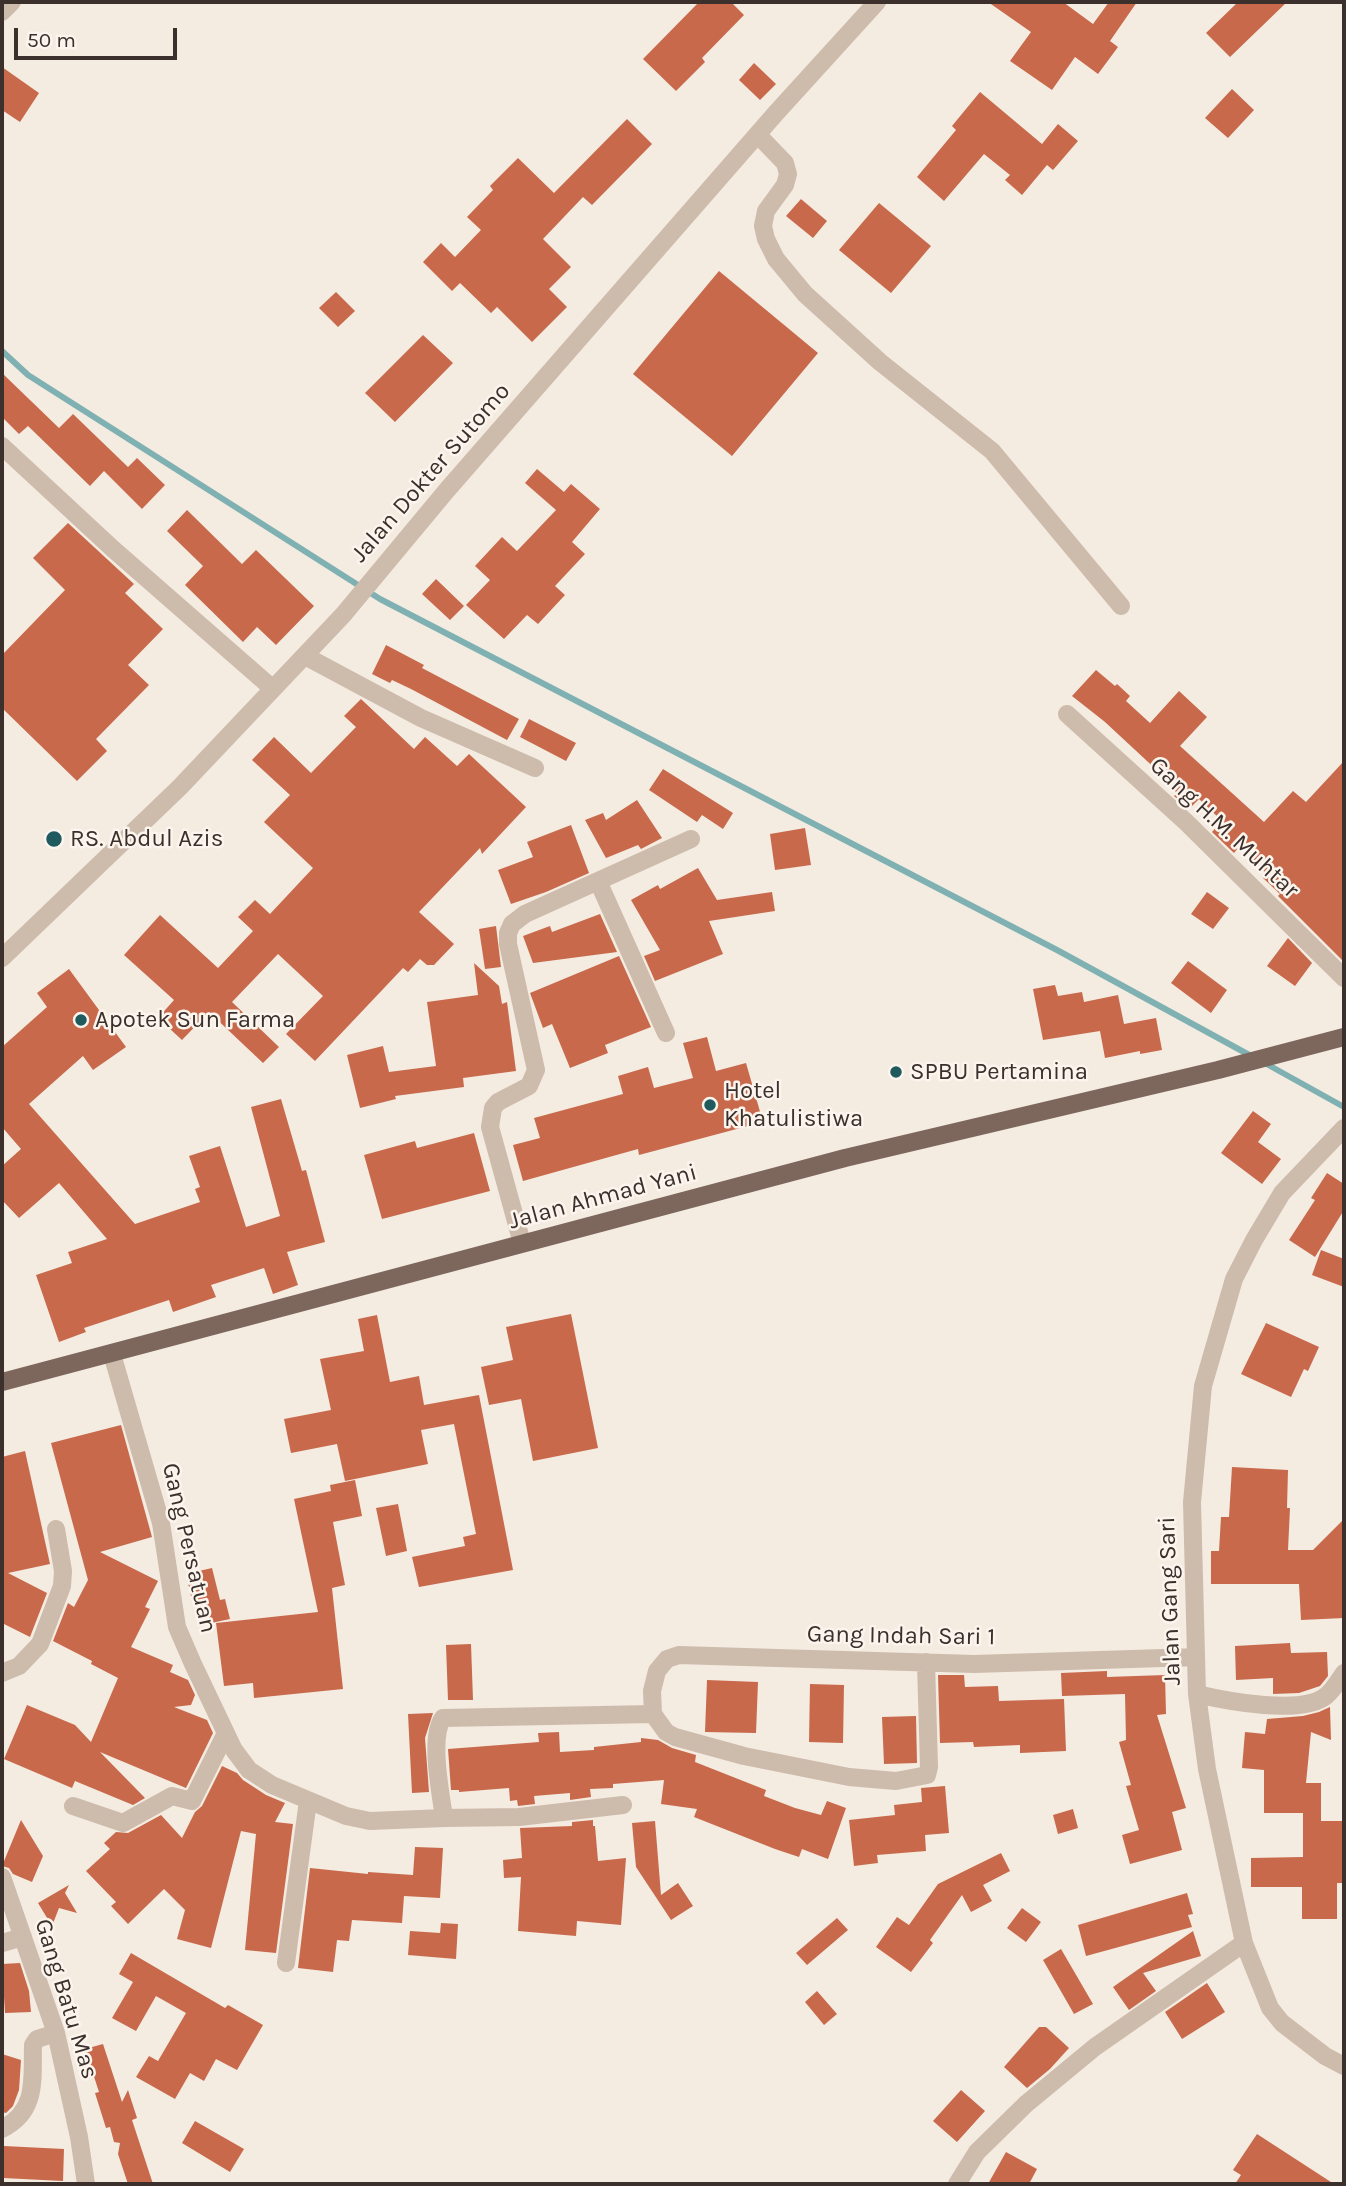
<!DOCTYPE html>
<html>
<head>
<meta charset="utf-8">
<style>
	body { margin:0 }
	#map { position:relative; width:1346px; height:2186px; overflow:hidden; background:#f4ebe1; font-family:Karla,sans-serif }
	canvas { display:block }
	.frame { position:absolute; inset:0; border:4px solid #3b302b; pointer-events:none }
	.scale { position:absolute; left:14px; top:28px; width:163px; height:32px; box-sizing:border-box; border:4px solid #3b302b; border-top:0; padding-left:9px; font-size:21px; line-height:24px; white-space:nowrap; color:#3b302b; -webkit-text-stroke:5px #fbf5ee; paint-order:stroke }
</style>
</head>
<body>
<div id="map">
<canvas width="1346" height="2186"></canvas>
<div class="frame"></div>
<div class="scale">50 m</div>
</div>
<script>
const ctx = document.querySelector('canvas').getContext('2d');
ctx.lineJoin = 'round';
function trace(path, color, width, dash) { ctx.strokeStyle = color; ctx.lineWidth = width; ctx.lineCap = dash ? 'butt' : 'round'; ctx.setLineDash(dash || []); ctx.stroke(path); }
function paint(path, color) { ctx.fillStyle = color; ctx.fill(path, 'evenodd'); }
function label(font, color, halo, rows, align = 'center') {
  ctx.font = font + ' Karla,sans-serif'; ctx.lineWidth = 5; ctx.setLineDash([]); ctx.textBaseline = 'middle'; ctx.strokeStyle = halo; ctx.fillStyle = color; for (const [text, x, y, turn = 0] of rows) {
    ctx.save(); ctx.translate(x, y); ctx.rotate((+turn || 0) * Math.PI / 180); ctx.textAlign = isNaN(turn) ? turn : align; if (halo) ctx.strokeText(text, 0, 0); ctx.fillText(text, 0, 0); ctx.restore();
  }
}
trace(new Path2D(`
	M2,351L28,375L380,599L1057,950L1253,1057
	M1263,1062L1344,1107`), '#7fb0b2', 6);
paint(new Path2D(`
	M699,2H731L744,15L702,58L705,62L676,91L643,59Z
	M988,2H1063L1093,24L1109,2H1137L1110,41L1118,47L1098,74L1075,57L1052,90L1010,61L1031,32Z
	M1238,2H1287L1230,57L1206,33Z
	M754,63L776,84L760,100L739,80Z
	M2,67L39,93L20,122L2,110Z
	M1232,89L1254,110L1228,138L1205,118Z
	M980,92L1042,144L1058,124L1078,141L1053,170L1047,165L1022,195L1005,180L1010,175L984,154L944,201L917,177L956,130L952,126Z
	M627,119L652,144L592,205L583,197L543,239L571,267L549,289L567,307L532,342L497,307L491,313L460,283L452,291L423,262L441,243L455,257L481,230L467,217L493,190L490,186L518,158L554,193Z
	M801,199L827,221L813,238L786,216Z
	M879,203L931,246L891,293L839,250Z
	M719,271L818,353L732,456L633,374Z
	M336,292L355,311L338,327L319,308Z
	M423,335L453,363L395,422L365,393Z
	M2,373L59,428L73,414L128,467L137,458L165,485L142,509L104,471L90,486L28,426L19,434L2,417Z
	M537,469L564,492L571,484L600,509L572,542L585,554L555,586L565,595L538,624L527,615L504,639L466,605L490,580L475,566L502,537L517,551L556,510L525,483Z
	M187,510L242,564L256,550L314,606L276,645L257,627L243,642L185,585L203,566L167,531Z
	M68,523L134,584L125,593L163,629L128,665L149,685L96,739L107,751L77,781L2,708V655L65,590L33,558Z
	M436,579L464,606L450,620L422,594Z
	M386,645L424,665L422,668L519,719L507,740L411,689L392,680L390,683L372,674Z
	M1096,670L1115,686L1117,684L1130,696L1126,701L1150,723L1179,691L1207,717L1180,746L1264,822L1293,791L1306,802L1344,761V962L1278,896L1280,894L1263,878L1267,874L1238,848L1234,853L1212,832L1222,821L1199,799L1189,809L1174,796L1177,793L1159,776L1161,774L1105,722L1072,696Z
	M361,699L414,749L425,737L457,766L469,754L526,807L482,854L480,848L419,912L454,944L434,965H427L420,959L408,972L403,968L315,1061L286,1034L323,996L278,954L232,1002L279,1047L263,1063L209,1012L182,1040L158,1018L174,1000L124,955L160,915L218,968L253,931L238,917L255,900L270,914L313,868L264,822L290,795L252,760L274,737L311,773L356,727L344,716Z
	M529,719L576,743L566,761L520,737Z
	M663,769L733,813L723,829L702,815L697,822L649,790Z
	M637,800L662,838L641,849L638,845L606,858L585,820L603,813L606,820Z
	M571,825L589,873L546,892L511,904L498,870L533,857L527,842Z
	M805,828L811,865L775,870L770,834Z
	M698,868L717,900L772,892L775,911L709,921L723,954L655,981L644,956L660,950L631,900L658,885L660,889Z
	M1207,892L1229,908L1213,929L1191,914Z
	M600,914L617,952L533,963L523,936L550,926L552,932Z
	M496,926L501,967L485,969L479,929Z
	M1288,938L1312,963L1295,986L1267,966Z
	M619,956L651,1027L605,1045L608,1053L570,1068L552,1024L543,1028L530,993Z
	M1188,961L1227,990L1211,1013L1171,983Z
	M474,963L499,986L502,1004L507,1002L516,1071L463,1078L464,1087L395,1096L396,1099L360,1108L347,1055L383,1046L389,1072L436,1066L427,1002L478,995Z
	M69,969L126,1047L93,1070L83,1056L29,1104L135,1224L200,1202L195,1189L200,1187L189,1156L220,1146L246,1227L280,1216L251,1107L281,1099L302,1171L306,1170L325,1242L287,1252L298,1285L273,1294L264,1268L211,1285L216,1297L173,1312L169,1300L84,1328L86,1332L59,1342L36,1275L72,1263L68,1252L107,1239L59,1183L19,1218L2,1200V1166L21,1149L2,1127V1047L47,1007L37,993Z
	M1055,985L1058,996L1082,992L1084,1002L1118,995L1124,1024L1156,1018L1162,1050L1140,1054V1051L1105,1058L1100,1031L1043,1040L1033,989Z
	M707,1037L716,1071L746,1063L763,1122L639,1155L638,1149L523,1181L513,1145L540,1138L534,1118L623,1094L618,1076L648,1067L654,1088L693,1078L683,1043Z
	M1253,1111L1271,1124L1258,1142L1281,1159L1262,1184L1221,1153Z
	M474,1133L490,1191L382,1219L364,1155L415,1141L417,1148Z
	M1327,1173L1344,1184V1210L1315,1257L1289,1240L1315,1200L1311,1198Z
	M1321,1250L1344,1259V1287L1312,1275Z
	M571,1314L598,1448L533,1461L521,1399L489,1405L481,1367L513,1360L506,1327Z
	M377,1315L390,1382L419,1376L424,1405L479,1395L513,1570L419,1587L412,1557L465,1546L463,1537L476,1534L454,1424L421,1430L428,1464L345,1481L337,1444L291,1453L284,1419L331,1410L320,1359L364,1351L358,1319Z
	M1266,1323L1319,1347L1308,1371L1304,1369L1291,1397L1241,1374Z
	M121,1425L152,1537L100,1552L158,1581L145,1607L150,1609L131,1647L173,1665L170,1672L188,1680L195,1695L191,1705L174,1707L207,1720L213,1733L186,1788L100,1752L145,1798L133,1805L75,1781L72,1788L4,1759L27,1705L75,1725L91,1742L118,1678L91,1664L92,1661L53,1641L68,1603L74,1607L88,1580L51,1443Z
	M25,1451L50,1564L8,1573L47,1593L30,1637L2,1623V1457Z
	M1232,1467L1288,1470L1287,1508H1290L1288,1550H1313L1344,1519V1618L1301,1620L1299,1584H1211V1551H1219L1221,1517H1229Z
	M355,1480L362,1516L333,1522L345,1585L332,1588L343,1689L254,1698L253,1683L224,1686L216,1623L318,1612L294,1499L331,1491L330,1485Z
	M398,1504L407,1551L386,1556L376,1508Z
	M212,1568L220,1600L225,1599L230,1619L202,1625L195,1596H191L186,1574Z
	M1290,1643L1291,1653L1327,1652L1328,1676L1320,1686L1299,1693L1273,1694V1678L1236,1680L1235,1646Z
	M471,1644L473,1700H448L446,1645Z
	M1107,1671V1677L1165,1675L1166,1714L1157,1715L1186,1808L1172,1812L1182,1850L1130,1864L1122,1835L1139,1830L1126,1786L1131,1785L1119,1742L1126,1740L1125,1694L1062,1696L1061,1673Z
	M938,1675H964L965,1687L998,1686L999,1701L1064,1699L1066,1751L1020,1753V1745L974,1747L973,1742L940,1743Z
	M707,1680L758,1682L756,1733L705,1732Z
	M810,1684L844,1685L843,1743L809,1742Z
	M1330,1707L1331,1740L1311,1732L1306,1783H1321V1821H1344V1883H1337V1919H1302V1887H1251V1858L1303,1857V1813H1264V1770L1242,1768L1245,1732L1265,1734L1267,1719L1303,1716L1319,1712Z
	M433,1713L425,1738L429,1792L412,1793L408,1714Z
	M916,1716L917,1763L884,1764L882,1717Z
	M559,1732L560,1752L594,1750V1747L641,1742V1738L658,1740L672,1748L696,1755L695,1762L766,1790L764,1796L795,1808L821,1815L827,1801L846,1808L828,1859L802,1849L799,1857L775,1849L694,1817L697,1809L661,1804L664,1780L613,1784V1788L590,1789L591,1797L570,1800V1793L534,1796L535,1804L518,1806L517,1800L510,1801L509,1788L459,1792V1790H451L448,1749L539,1742L538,1733Z
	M222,1766L237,1773L243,1780L266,1795L285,1803L275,1822L293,1824L276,1953L245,1950L256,1834L241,1831L211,1948L177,1939L185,1910L164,1889L128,1924L111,1906L116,1902L86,1871L110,1849L104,1843L116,1832L128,1833L161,1815L182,1838L195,1812L202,1806Z
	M945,1786L949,1833L925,1835L926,1851L877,1855L878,1863L854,1866L849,1820L895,1815L894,1805L922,1802L921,1788Z
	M1073,1809L1078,1828L1058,1834L1053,1815Z
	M21,1820L43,1856L32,1882L13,1874L9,1868L2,1866Z
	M593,1820V1826H595L598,1861L626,1858L621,1925L577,1921L576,1936L518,1931L521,1877L504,1878L503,1860L522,1858L520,1828L572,1826V1822Z
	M655,1821L661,1895L678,1883L693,1906L671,1920L636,1867L632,1823Z
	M415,1847L443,1848L440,1898L404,1896L402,1923L352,1920L349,1941L337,1940L333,1972L298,1968L310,1868L368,1874V1872L413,1875Z
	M1001,1853L1010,1871L983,1885L992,1901L971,1912L962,1895L930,1940L933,1943L911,1972L876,1947L897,1917L909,1925L938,1884Z
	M69,1885L65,1893L77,1913L59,1908L52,1926L38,1903Z
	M1187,1893L1193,1914L1188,1915L1192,1927L1086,1956L1078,1925Z
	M1022,1908L1041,1922L1026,1942L1007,1928Z
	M837,1918L848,1930L807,1965L796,1953Z
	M441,1923L458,1924L456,1959L408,1955L410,1931L440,1933Z
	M1193,1931L1201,1956L1143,1973L1156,1991L1129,2010L1113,1987Z
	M1061,1949L1093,2004L1074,2014L1043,1960Z
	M131,1953L225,2008L228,2005L263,2025L237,2070L216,2059L204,2081L190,2073L175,2099L136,2077L149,2056L158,2061L186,2013L156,1996L136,2031L112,2018L133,1982L119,1974Z
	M20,1963L29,1991L31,2012L5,2013L2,1964Z
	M1207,1983L1225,2012L1182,2039L1165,2012Z
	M817,1991L837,2014L824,2025L805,2002Z
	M1039,2027H1046L1069,2048L1050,2069L1027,2088L1004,2067Z
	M103,2044L122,2102L128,2090L137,2118L132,2120L153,2184H128L118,2154L120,2143L114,2142L110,2127L106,2128L95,2093L99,2092L85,2049Z
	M2,2054L21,2060L19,2090L13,2106L6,2113L2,2112Z
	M961,2090L985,2111L957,2142L933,2121Z
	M195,2121L244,2149L230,2172L182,2143Z
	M1257,2134L1334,2184H1235L1241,2175L1233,2170Z
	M4,2146L64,2149L63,2181L3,2178Z
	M1006,2152L1037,2169L1029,2184H988Z`), '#c8694b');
trace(new Path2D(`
	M2,12L12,2
	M758,135L785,163L788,174L785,185L766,211L763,226L766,239L776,259L805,294L880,362L992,451L1121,606
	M2,446L113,549L272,688
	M305,656L421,718L535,768
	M1067,714L1186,822L1344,978
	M598,881L666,1033
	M2,958L180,787L343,615L447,490L776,113L877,2
	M1344,1128L1282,1193L1254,1240L1234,1279L1203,1386L1192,1502L1197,1694L1207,1769L1244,1943L1270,2008L1282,2023L1325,2056L1344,2066
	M522,1243L490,1127L493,1108L498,1102L529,1086L536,1070L508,944V933L512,924L525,914L691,839
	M112,1354L161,1523L177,1627L193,1664L234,1750L249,1770L272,1785L346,1816L370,1821L444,1818C441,1794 429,1737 443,1718L653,1714
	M926,1662L929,1767L927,1775L896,1781L849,1777L744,1756L675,1737L666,1732L653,1714L652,1691L657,1671L667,1659L679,1655L974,1664L1195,1657
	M2,1673L19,1666L40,1644L62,1586L63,1571L56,1529
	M1197,1694C1226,1701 1304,1716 1327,1695C1334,1689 1339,1680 1344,1673
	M73,1806L123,1823L172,1796L192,1801L226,1733
	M444,1818L519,1817L623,1805
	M2,1877L56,2033L79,2137L86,2184
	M2,1943L23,1937
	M286,1963L308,1801
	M2,2129C38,2111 32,2079 33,2045L37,2039L56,2033
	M957,2184L977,2152L1026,2104L1095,2047L1244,1943`), '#cdbbac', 18);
trace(new Path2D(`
	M2,1382L845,1158L1218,1070L1344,1037`), '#7d675c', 18);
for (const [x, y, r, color] of [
	[54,839,9,"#1f5a5e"],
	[81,1020,7,"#1f5a5e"],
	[896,1072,7,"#1f5a5e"],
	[710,1105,7,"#1f5a5e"]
]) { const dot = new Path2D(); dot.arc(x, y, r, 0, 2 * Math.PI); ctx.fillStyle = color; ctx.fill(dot); trace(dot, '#fbf5ee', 2.5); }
label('24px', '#3b302b', '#fbf5ee', [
	["Jalan Dokter Sutomo",431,473,-49],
	["Gang H.M. Muhtar",1224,828,43],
	["Jalan Ahmad Yani",603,1197,-15],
	["Gang Persatuan",189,1548,77],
	["Jalan Gang Sari",1170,1601,-92],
	["Gang Indah Sari 1",901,1636,1],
	["Gang Batu Mas",66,1999,73]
]);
label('24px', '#3b302b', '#fbf5ee', [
	["RS. Abdul Azis",70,839],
	["Apotek Sun Farma",95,1020],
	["SPBU Pertamina",910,1072],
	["Hotel",724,1091],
	["Khatulistiwa",724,1119]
], 'left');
</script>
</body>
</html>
